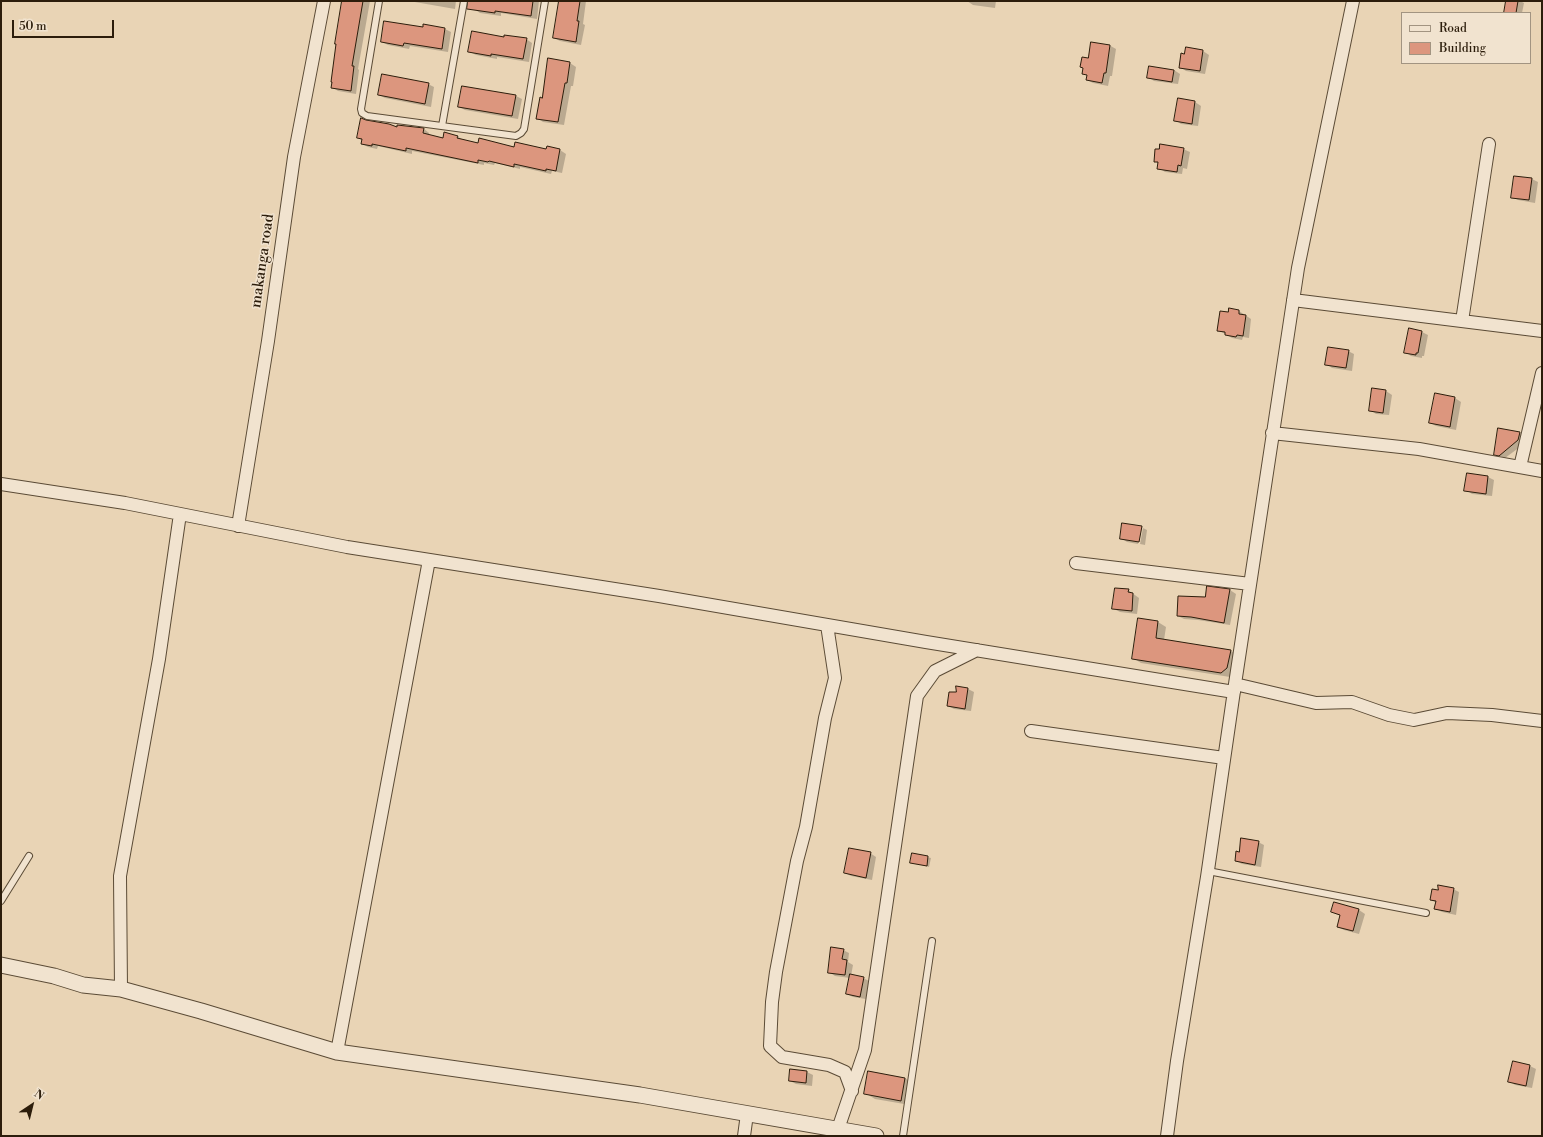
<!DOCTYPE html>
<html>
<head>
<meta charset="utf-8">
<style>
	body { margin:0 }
	#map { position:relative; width:1543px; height:1137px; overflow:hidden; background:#e9d4b5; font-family:"Libre Bodoni",serif }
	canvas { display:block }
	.frame { position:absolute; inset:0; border:2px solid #2c1d0b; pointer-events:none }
	.legend { position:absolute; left:1401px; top:12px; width:130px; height:52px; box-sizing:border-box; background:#f1e3cf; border:1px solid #a29481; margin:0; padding:5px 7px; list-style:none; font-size:12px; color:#2c1d0b }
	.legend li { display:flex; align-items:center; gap:8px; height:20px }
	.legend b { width:20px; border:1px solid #a29481 }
	.north { position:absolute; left:12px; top:1085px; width:40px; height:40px; -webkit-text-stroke:3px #f1e3cf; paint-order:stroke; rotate:35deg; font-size:11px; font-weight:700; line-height:16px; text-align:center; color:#2c1d0b }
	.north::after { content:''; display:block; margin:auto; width:14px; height:18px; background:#2c1d0b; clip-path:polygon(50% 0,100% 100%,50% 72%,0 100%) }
	.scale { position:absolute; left:12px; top:20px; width:102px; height:18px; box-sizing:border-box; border:2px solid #2c1d0b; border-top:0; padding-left:5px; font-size:12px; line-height:14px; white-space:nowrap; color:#2c1d0b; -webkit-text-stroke:3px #f1e3cf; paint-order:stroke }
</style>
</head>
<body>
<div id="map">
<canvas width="1543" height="1137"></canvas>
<div class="frame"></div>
<ul class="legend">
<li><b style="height:5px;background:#f1e3cf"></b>Road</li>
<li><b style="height:11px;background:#dc967e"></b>Building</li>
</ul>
<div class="north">N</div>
<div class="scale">50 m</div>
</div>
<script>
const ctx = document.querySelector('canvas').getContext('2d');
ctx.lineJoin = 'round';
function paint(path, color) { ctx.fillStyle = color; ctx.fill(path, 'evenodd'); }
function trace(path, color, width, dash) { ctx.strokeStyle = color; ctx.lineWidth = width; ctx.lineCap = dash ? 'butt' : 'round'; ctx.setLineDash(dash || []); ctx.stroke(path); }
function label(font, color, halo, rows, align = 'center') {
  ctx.font = font + ' "Libre Bodoni",serif'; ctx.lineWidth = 3; ctx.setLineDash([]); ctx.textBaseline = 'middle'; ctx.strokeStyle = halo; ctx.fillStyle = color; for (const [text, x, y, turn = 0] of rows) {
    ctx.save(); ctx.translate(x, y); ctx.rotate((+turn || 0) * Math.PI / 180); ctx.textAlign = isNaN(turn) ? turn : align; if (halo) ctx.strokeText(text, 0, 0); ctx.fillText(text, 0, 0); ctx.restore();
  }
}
paint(new Path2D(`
	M343,1H370L358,69L359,70L356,94L338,91L332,87Z
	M409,1H456L455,9Z
	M475,1H539L537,19L501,13V16L480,13L474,9Z
	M559,1H586L583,24L585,25L581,45L560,41L554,38L560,2Z
	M967,1H996L995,8L973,5Z
	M1507,1H1520L1524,3L1522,13H1505Z
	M424,25L445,29L451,32L448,52L410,46L409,49L388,45L382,42L423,29Z
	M505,38L526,39L532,43L529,62L497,57V59L476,55L470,52Z
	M1109,45L1116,49L1112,76H1110L1108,86L1093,83L1087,80L1088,76L1083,73L1089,59Z
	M1203,51L1209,55L1205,74L1186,71L1180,67Z
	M570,63L576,67L573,86H571L564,125L543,122L537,118L543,99Z
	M1174,70L1180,74L1178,84L1154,81L1148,77Z
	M428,84L434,87L431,107L385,98L379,95Z
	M516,96L522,99L518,119L465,110L459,107Z
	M1179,99L1195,102L1201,106L1198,126L1181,124L1175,120Z
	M398,129H424L429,133V135L444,139L458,137L464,140L479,144L515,148L547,150L548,148L560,150L566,154L562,173L552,171L551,174L520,167V169L495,163L494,165L484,163V165L412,151V154L378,146L377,149L368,147L362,144L363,141L358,138Z
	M1183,149L1190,152L1187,169L1183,168L1182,174L1165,172L1159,168V164L1155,161Z
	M1532,179L1538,182L1535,203L1518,200L1512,197Z
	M1230,310L1239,311L1251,319L1249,338L1243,337L1242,340L1232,338L1218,330Z
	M1422,332L1428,335L1424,356H1422V358L1411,356L1405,352Z
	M1348,351L1354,354L1352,371L1332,368L1326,364Z
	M1373,389L1386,391L1392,395L1389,415L1376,414L1370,410Z
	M1436,394L1455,398L1461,402L1456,430L1436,426L1430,423Z
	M1499,429L1520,433L1526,436L1524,444L1505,458L1495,454Z
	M1488,477L1494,480L1492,496L1472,494L1466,490Z
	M1141,527L1147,530L1145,545L1140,544L1143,528H1140L1138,544L1127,542L1121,538Z
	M1128,590L1139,598L1137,614L1120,612L1114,609Z
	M1230,590L1236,594L1230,625L1198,620L1184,619L1178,616L1206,598Z
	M1139,619L1158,622L1166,627L1164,640L1231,651L1239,656L1235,673L1230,677L1141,663L1133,658Z
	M968,689L974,692L971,711L954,709L948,706Z
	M1258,842L1264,845L1261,867L1242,864L1236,861L1239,853Z
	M870,853L876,857L872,880L851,876L845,873Z
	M913,854L931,858L929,867L911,862Z
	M1453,889L1459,892L1456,915L1442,912L1436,909V903L1432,900L1438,891Z
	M1334,904L1359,910L1365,914L1359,934L1344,930L1338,927L1341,916L1332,912Z
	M843,950L849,953L848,962L853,965L851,976L863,978L869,981L866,999L853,997L847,994L850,978L835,976L829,972Z
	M1513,1062L1530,1066L1536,1069L1532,1088L1515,1085L1509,1081Z
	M807,1072L813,1075L812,1086L796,1084L790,1081Z
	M869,1072L905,1078L914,1084L910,1105L875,1099L865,1093Z`), '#0003');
const building = new Path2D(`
	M342,1H363L352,66H354L351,91L331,88L332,82H331L336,44H335Z
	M468,1H533L531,16L495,11V13L467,9Z
	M559,1H580L577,21H579L576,42L553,38Z
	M1506,1H1518L1516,13H1504Z
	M384,21L423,27V24L445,28L442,49L404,43L403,46L381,42Z
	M472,31L504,37V35L527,38L523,59L491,54V56L468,52Z
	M1091,42L1110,45L1106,73H1104L1102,83L1086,80L1087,75L1082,74L1083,68L1080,67L1082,57L1088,58Z
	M1186,47L1203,50L1200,71L1179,68L1181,53L1184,54Z
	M548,58L570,62L567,83H565L558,122L536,119L540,97L542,98Z
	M1149,66L1174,70L1172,82L1147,78Z
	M382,74L429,83L425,104L378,95Z
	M462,86L516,95L512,116L458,107Z
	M1178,98L1195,101L1192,124L1174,121Z
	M361,118L366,120L389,124L397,127V125L424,128L423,133L443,138L444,132L458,136L457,138L478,143L479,138L514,147L515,142L546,149L547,146L560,149L556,171L546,169V171L514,164V167L489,161L488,162L478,160V163L406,148V151L372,144V146L361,144L362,139L357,138Z
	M1160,144L1184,148L1181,166L1178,165L1177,172L1157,169L1158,162H1154L1155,149H1159Z
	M1514,176L1532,178L1529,200L1511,198Z
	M1229,308L1239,310V314L1246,315L1243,336L1237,335L1236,337L1225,335V332L1217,331L1220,311L1228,312Z
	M1409,328L1422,331L1418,353H1416V355L1404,353Z
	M1328,347L1349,350L1346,368L1325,365Z
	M1372,388L1386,390L1383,413L1369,411Z
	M1435,393L1455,397L1450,427L1429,423Z
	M1498,428L1520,432L1518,440L1499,456L1494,455Z
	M1467,473L1488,476L1486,494L1464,491Z
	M1122,523L1142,526L1139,542L1120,539Z
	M1207,586L1230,589L1224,623L1191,617L1177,616L1178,596L1205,597Z
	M1115,588L1129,589L1128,592L1133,593L1132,611L1112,609Z
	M1138,618L1158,621L1156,638L1231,650L1227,668L1221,673L1132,659Z
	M956,686L968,688L965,709L947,706L949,692H956Z
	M1241,838L1259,841L1255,865L1235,861L1236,851L1239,852Z
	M849,848L871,852L866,878L844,873Z
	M912,853L928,856L927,866L910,863Z
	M1438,885L1454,888L1450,912L1434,909L1436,901L1430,900L1432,889L1438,890Z
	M1334,902L1359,909L1353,931L1337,927L1340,915L1331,912Z
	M831,947L844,949L842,959L847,960L845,975L828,973Z
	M850,974L864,977L860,997L846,994Z
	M1513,1061L1530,1065L1526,1086L1508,1082Z
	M790,1069L807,1071L806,1083L789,1081Z
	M868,1071L905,1078L901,1101L864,1094Z`);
paint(building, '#dc967e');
trace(building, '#2c1d0b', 1);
const service = new Path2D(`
	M379,1L361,109L362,113L367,116L516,136L521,133L524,129L545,1
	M442,126L464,1
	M1208,871L1426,913
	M1,901L29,856
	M903,1136L932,941`);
const minor = new Path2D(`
	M1293,300L1542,331
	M1462,321L1489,144
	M1272,433L1419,449L1542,471
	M1520,467L1542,373
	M1,484L125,503L347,547L659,596L926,642L1234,692
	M238,526L268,341L294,157L324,1
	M1076,563L1250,584
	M827,625L835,678L825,718L806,827L797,861L776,972L772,1002L770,1046L782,1057L829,1065L845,1072L852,1091
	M1235,684L1316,703L1352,702L1389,715L1414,720L1447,713L1492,715L1542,721
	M1031,731L1224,758
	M121,989L120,876L159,659L180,514
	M337,1052L429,560
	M838,1129L865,1050L917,696L935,671L977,650
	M744,1136L747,1114
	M1167,1136L1177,1061L1207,877L1235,684L1298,268L1353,1`);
const tertiary = new Path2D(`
	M1,965L54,976L83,985L121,989L201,1011L337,1052L640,1095L876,1136`);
trace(service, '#5b4b36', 8);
trace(minor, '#5b4b36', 14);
trace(tertiary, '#5b4b36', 17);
trace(service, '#f1e3cf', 6);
trace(minor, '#f1e3cf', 12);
trace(tertiary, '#f1e3cf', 15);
label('15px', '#2c1d0b', '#f1e3cf', [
	["makanga road",263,261,-82]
]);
</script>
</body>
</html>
